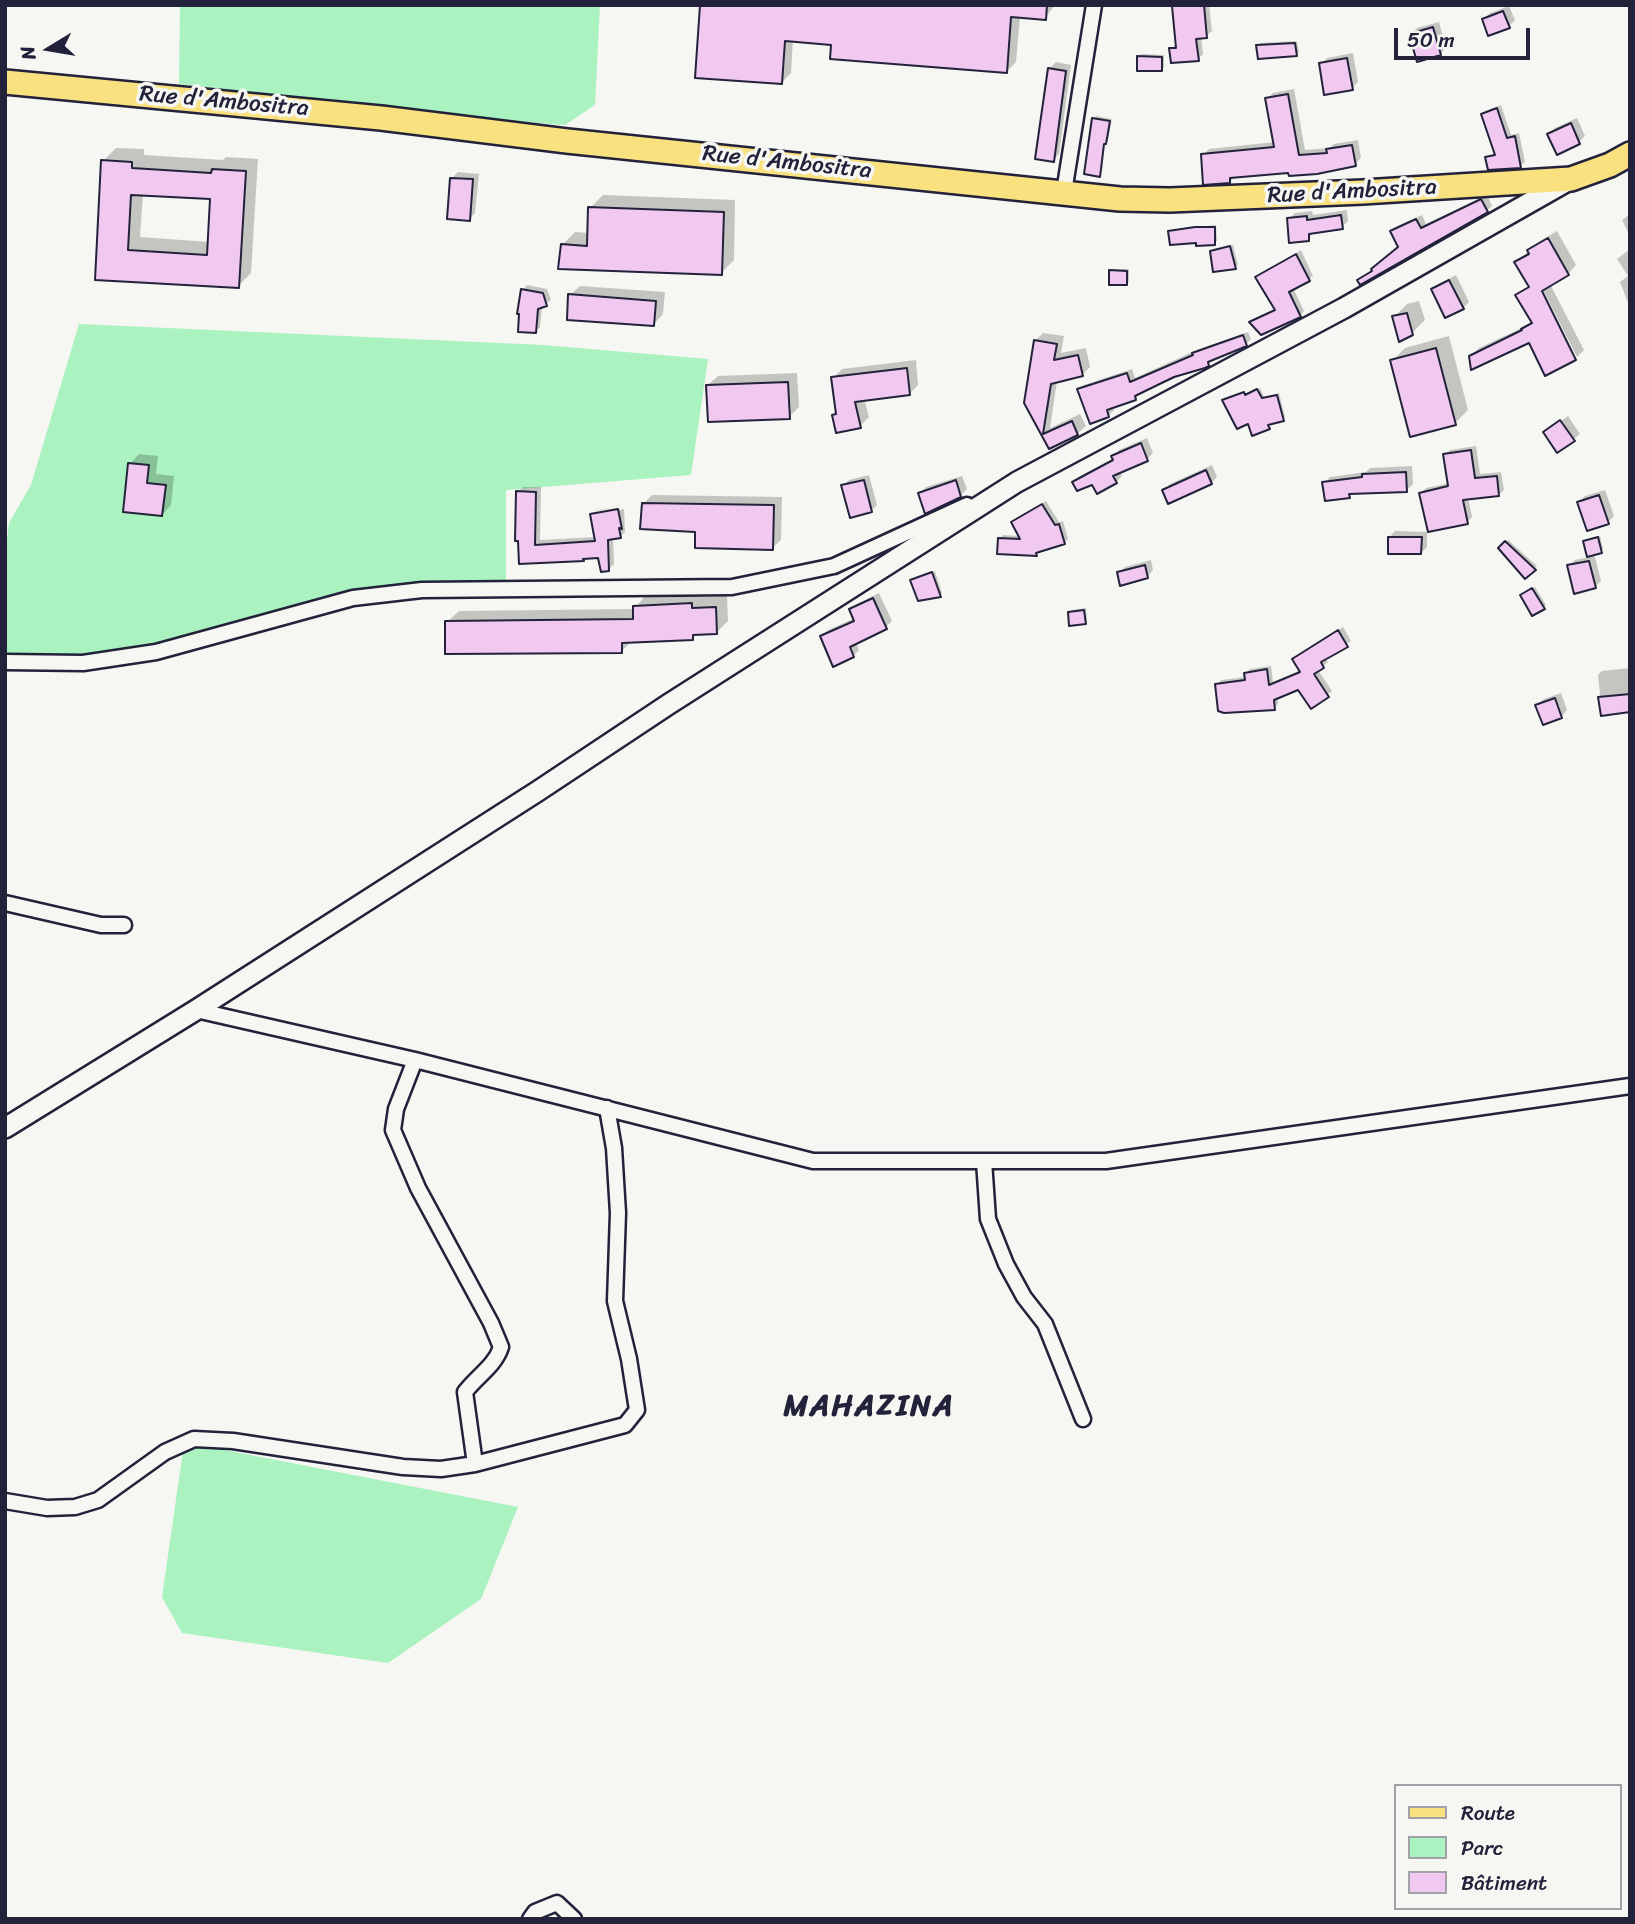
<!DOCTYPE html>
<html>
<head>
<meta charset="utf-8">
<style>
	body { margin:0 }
	#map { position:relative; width:1635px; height:1924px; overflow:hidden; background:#f6f6f2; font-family:Sriracha,sans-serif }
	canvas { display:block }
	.frame { position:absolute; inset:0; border:7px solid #22223b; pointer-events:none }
	.legend { position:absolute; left:1394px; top:1784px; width:228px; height:126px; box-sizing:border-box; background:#f6f6f2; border:2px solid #a1a1a9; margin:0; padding:9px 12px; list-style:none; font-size:21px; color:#22223b }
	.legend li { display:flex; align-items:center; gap:14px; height:35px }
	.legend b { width:35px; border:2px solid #a1a1a9 }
	.north { position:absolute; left:14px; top:14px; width:70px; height:70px; -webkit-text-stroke:5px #f6f6f2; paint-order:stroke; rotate:259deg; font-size:19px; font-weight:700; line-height:28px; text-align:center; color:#22223b }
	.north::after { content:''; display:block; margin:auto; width:24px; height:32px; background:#22223b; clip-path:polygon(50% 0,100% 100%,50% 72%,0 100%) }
	.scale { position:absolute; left:1394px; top:28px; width:136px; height:32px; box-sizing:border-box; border:4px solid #22223b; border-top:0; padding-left:9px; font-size:21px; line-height:24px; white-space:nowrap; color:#22223b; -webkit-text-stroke:5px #f6f6f2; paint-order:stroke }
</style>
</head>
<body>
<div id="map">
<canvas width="1635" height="1924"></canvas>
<div class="frame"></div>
<ul class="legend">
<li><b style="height:9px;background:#fae180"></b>Route</li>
<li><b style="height:19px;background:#aaf2bf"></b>Parc</li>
<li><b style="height:19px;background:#f0c8f0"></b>Bâtiment</li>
</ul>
<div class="north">N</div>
<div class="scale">50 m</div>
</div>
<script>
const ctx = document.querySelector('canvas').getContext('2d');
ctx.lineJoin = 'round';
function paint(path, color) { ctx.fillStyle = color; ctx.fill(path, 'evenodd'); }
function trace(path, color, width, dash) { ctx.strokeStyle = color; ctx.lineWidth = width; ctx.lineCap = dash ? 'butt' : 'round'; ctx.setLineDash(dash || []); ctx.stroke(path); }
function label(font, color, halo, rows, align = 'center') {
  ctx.font = font + ' Sriracha,sans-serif'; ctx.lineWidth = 7; ctx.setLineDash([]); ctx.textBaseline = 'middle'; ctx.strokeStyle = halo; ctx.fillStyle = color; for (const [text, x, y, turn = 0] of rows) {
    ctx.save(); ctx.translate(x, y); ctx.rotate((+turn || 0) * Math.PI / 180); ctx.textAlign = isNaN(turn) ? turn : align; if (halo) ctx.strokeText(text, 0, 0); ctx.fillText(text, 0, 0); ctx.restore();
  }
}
paint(new Path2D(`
	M180,5H600L595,105L565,125L455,117L179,84Z
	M79,324L543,345L708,359L691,475L506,490V588L353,598L156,652L5,662V558L9,523L31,485Z
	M204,1446L518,1507L481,1599L388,1663L182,1633L162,1597L183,1451Z`), '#aaf2bf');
paint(new Path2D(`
	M5,5H83L5,7Z
	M702,5H1055L1045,18L1020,16L1016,62L1007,71L833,43L793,40L791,73L781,83Z
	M1176,5H1209L1212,31L1206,36L1201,37L1203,54L1198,59L1171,49L1176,44Z
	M1509,6L1515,20L1509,26L1484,19L1490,13Z
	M1439,22L1446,48L1440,54L1411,34L1417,28Z
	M1297,41L1299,52L1297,55L1258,46L1260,43Z
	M1353,53L1358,82L1352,88L1321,64L1327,58Z
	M1142,54L1164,55V67L1161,69L1139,57Z
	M1056,62L1071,65L1059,154L1053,160L1050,68Z
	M1294,89L1305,150L1330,148L1334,144L1358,140L1361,158L1355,164L1236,175L1230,182L1203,155L1209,149L1275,142L1267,99L1273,93Z
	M1501,105L1511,135L1519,133L1525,162L1520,166L1487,157L1496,152L1483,114L1488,110Z
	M1096,116L1112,119L1108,140L1105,143L1102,172L1099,175L1093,119Z
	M1577,118L1585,136L1579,142L1549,134L1555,128Z
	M116,148L144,149V155L223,160L226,157L258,159L251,273L238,286L97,278L103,161ZM143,194L212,197L209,242L140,237Z
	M458,172L479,174L475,213L469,219L452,178Z
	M603,195L735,200L734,260L721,273L563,244L575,232L589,233L590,208Z
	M1487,195L1492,206L1486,211L1359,280L1400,247L1392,231L1397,226L1422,215L1426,224Z
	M1347,210L1348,221L1342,227L1314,231L1308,240L1289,219L1295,213L1312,211L1313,215Z
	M1630,214V236L1622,220Z
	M1216,225L1217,241L1215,243L1198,241L1170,232L1173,230Z
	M1557,231L1576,265L1568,274L1550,284L1584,350L1577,357L1539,282L1517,262L1538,242Z
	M1233,245L1238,265L1235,267L1212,252Z
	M1630,249V308L1620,282L1628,276L1617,259Z
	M1301,250L1313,276L1293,288L1304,311L1300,316L1252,322L1276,309L1257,278Z
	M1113,269H1129V281L1126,283L1111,271Z
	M1456,275L1469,302L1463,308L1433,290L1439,284Z
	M527,285L547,289L551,300L542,306L540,327L536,331L523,290Z
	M580,286L665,292L663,314L654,324L570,295Z
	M1525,288V292L1573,358H1576L1546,374L1530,341L1471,356L1479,348L1528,325L1532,320L1517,295Z
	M1419,301L1425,320L1411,334L1394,317L1407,304Z
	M1248,332L1251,339L1246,344L1214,359L1204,367L1140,392L1136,399L1112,406L1114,410L1109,415L1091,422L1079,390L1084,385L1132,369L1135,378L1199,349Z
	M1043,333L1064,336L1061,353L1086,348L1090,367L1082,375L1057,381L1050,428L1080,414L1086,426L1077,434L1049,447L1026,403L1035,341Z
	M1449,336L1468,410L1455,423L1392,361L1405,348Z
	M916,360L918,385L909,394L864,399L869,417L860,426L834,415L837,412L833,378L842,369Z
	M797,373L799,407L789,417L708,385L718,376Z
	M1260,388L1264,397L1279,393L1285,417L1270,422L1269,428L1224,401Z
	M1568,416L1580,434L1558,451L1549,430Z
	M1147,438L1153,453L1147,459L1120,471L1122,476L1116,482H1074L1080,476L1114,458L1119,450Z
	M1476,446L1480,474L1501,472L1504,490L1499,495L1468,498L1472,517L1467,522L1421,493L1426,488L1450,483L1445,455L1450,450Z
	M139,454L158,456L156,474L174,476L171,505L162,515L130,464Z
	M1212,465L1217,477L1211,483L1164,490L1170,484Z
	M1412,466L1413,484L1407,490L1352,492L1349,496L1324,483L1330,477L1366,472L1370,468Z
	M869,475L877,505L871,511L843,486L849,480Z
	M962,476L967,489L960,496L920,493L926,487Z
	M523,487H541L540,540L596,537L592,515L597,510L623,505L595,511V515L624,509L625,532L620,537L613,538L614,564L608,570L600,556L521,562L518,492Z
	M1605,490L1614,516L1608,522L1579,502L1585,496Z
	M652,495L782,497L781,540L772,548L697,530L643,504Z
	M1046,501L1059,522L1063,521L1068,539L1064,543L1040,551L1036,554L1000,539L1003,535L1020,536L1017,519Z
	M1395,531L1427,532V547L1421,553L1389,538Z
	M1600,536L1603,549L1594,553L1601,581L1595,587L1569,566L1575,560L1589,557L1585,542Z
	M1508,540L1537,566L1525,577L1500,548Z
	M1151,560L1153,570L1147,577L1119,573L1125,567Z
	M935,571L942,593L940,595L912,580Z
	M1535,587L1546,605L1544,607L1524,593Z
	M703,592V597L727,596L728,621L716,633H697L693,638L632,641L622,651L447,622L459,611L634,609L646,595Z
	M879,593L892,621L886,627L856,642L859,650L853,656L822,636L828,630L855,618L851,610L857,604Z
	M1086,608L1087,620L1085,622L1070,612L1072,610Z
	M1343,627L1351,641L1325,658L1328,662L1318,670L1332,691L1311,707L1299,688L1278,697V704L1274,708L1217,685L1221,680L1246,677V674L1250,669L1271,666L1273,682L1301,670L1299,655Z
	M1630,668V711L1602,714L1598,675L1602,671Z
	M1561,693L1567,710L1561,717L1537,705L1544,699Z`), '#0003');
const building = new Path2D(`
	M700,5H1047L1046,20L1011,17L1007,73L830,59L831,45L785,41L782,84L695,78Z
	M1204,5L1207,38L1196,39L1199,61L1171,63L1169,48H1176L1172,6Z
	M1503,11L1510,28L1488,36L1482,19Z
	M1433,27L1441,55L1417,62L1409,34Z
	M1295,43L1297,56L1258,59L1256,45Z
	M1137,56L1162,57V71H1137Z
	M1347,58L1353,90L1324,95L1319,63Z
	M1048,68L1066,71L1054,162L1035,159Z
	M1288,94L1299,155L1327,153L1326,149L1352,145L1356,166L1317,174L1289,176L1288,173L1230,178V183L1203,185L1201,154L1274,147L1265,98Z
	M1497,108L1507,138L1515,136L1521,168L1488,170L1485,157L1495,155L1481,114Z
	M1092,118L1110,121L1106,144H1104L1100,177L1084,174Z
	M1571,123L1580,144L1557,155L1547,134Z
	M101,160L132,162V168L211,173L212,169L246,171L239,288L95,280ZM131,195L210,199L207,255L128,250Z
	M450,178L473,179L470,221L447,219Z
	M1481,199L1488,212L1360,285L1357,280L1372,271L1371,269L1398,247L1390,231L1416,219L1421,228Z
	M588,207L724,212L722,275L558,269L561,244L587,246Z
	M1341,215L1343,229L1309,234V241L1289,243L1287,218L1307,216V220Z
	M1195,227H1215V245L1196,246V243L1170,245L1168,231Z
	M1548,238L1569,275L1542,291L1576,360L1545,376L1529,343L1471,370L1469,356L1522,330L1521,329L1532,323L1515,295L1529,287L1514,262L1529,254L1527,250Z
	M1230,246L1236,269L1213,272L1210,251Z
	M1296,254L1310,281L1289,292L1301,317L1261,335L1249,322L1275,310L1255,277Z
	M1109,270L1127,271V285H1109Z
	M1449,280L1464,309L1445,318L1431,289Z
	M521,289L543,293L547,306L538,309L536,333L518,332L519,314H517Z
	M568,294L656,301L654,326L567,320Z
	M1407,313L1413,335L1399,342L1392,316Z
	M1243,335L1247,346L1208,362L1209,366L1205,368L1174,377L1135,396L1136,400L1107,410L1109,417L1090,424L1077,389L1127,373L1130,382L1193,355L1192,353Z
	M1034,340L1057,344L1054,360L1078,355L1083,376L1051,384L1043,434L1072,421L1078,435L1049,449L1024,403Z
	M1436,348L1456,425L1410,437L1390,360Z
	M907,368L910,395L855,402L861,428L836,433L832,415L836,414L831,377Z
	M788,382L790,419L708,422L706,385Z
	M1257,389L1262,398L1277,395L1284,421L1268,425L1270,429L1252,436L1248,424L1237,429L1222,400L1244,392L1245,395Z
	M1560,420L1575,441L1557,453L1543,432Z
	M1141,443L1148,461L1113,476L1117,483L1097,494L1092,485L1077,491L1072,482L1113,460L1111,456Z
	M1471,450L1475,478L1497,476L1499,496L1463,500L1468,524L1428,532L1419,493L1448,486L1443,454Z
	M128,463L149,465L147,483L166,485L162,516L123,512Z
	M1206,470L1212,484L1168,504L1162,490Z
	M1406,472L1407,492L1349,494L1350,498L1325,501L1322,482L1362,477V474Z
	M864,480L872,512L850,518L841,485Z
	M956,480L961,497L925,514L918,493Z
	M516,491L536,492L535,545L595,541L590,514L618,509L622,529L619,528L621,538L608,540L609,571L601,572L598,558L583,559L584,561L519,564L518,541H515Z
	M1599,495L1609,524L1587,531L1577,502Z
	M642,503L774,505L773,550L695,548V532L640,529Z
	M1042,504L1055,525L1059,524L1065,544L1036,553L1037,556L997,554L998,538L1020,539L1011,522Z
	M1388,537H1422L1421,554H1388Z
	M1598,537L1602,553L1587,557L1583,541Z
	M1505,541L1536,570L1525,579L1498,548Z
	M1589,561L1596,588L1574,594L1567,565Z
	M1145,565L1148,578L1120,586L1117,572Z
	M932,572L941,597L918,601L910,580Z
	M1532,588L1545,609L1532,616L1520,595Z
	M873,598L887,629L850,647L854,657L833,667L820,636L854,621L849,609Z
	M692,603V608L716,607L717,634L693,635V640L622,643V653L445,654V621L633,619V606Z
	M1084,610L1086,624L1069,626L1068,612Z
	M1338,630L1348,647L1321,662L1324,668L1314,674L1329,697L1311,709L1298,690L1274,700L1275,710L1224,713L1218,711L1215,684L1245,680L1244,673L1267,669L1269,685L1300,672L1292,659Z
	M1630,694V712L1601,716L1598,697Z
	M1555,698L1562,718L1543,725L1535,705Z`);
paint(building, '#f0c8f0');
trace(building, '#22223b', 2);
const street = new Path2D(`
	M1064,192L1094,5
	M5,662L83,663L156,652L353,598L422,590L732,587L834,566L967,505
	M5,903L101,925H124
	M196,1010L415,1060L813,1161H1106L1630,1086
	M415,1060L396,1109L393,1130L418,1188L491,1323L501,1347C495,1366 477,1376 465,1392L475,1464
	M984,1161L988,1219L1006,1264L1024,1297L1045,1324L1083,1419
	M5,1501L47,1508L75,1507L98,1500L165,1452L194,1439L233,1441L403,1467L441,1469L475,1464L625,1425L637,1410L629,1359L615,1301L618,1213L614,1148L607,1108
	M530,1919L535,1912L557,1903L574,1919`);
const secondary = new Path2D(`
	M5,1128L196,1010L538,791L669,704L1017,482L1344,308L1571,179`);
const primary = new Path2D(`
	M5,82L381,118L567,141L1120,199L1170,200L1363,192L1571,179L1610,165L1630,154`);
trace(street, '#22223b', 19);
trace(secondary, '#22223b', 24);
trace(primary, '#22223b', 28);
trace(street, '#f6f6f2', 14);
trace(secondary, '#f6f6f2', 19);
trace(primary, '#fae180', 23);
label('23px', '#22223b', '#f6f6f2', [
	["Rue d'Ambositra",224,102,5],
	["Rue d'Ambositra",787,163,6],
	["Rue d'Ambositra",1352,192,-3]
]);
ctx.letterSpacing = '2px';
label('bold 30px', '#22223b', '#f6f6f2', [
	["MAHAZINA",869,1407]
]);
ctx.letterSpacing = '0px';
</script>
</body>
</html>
